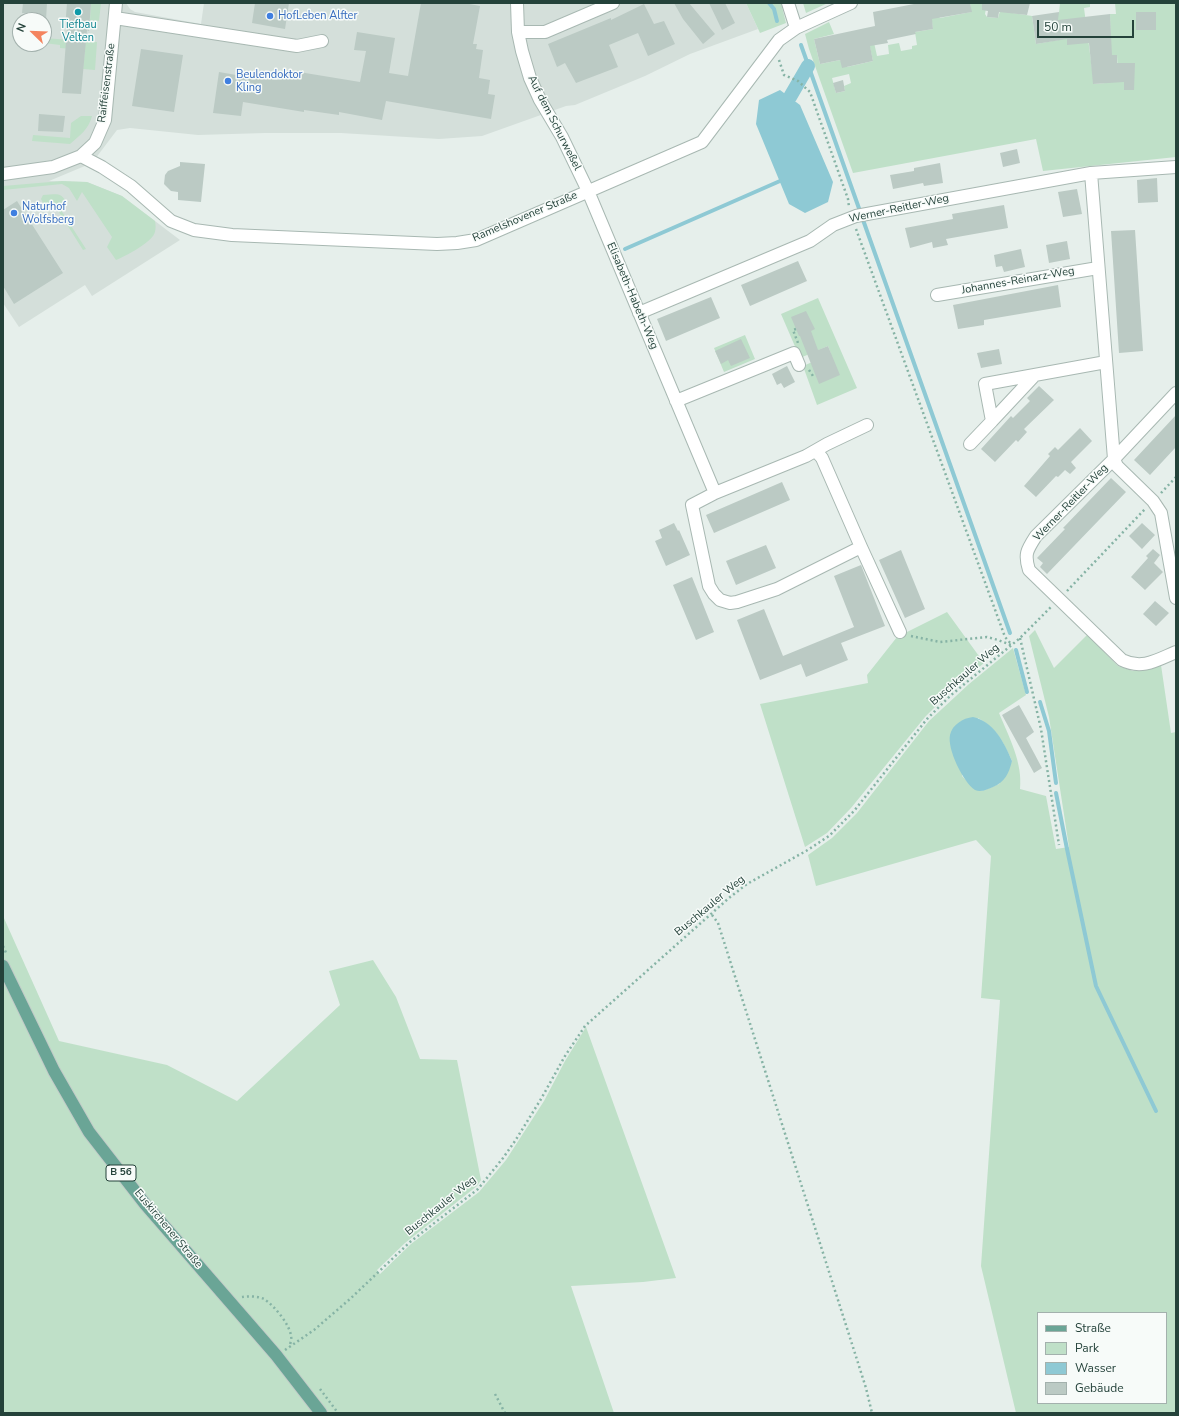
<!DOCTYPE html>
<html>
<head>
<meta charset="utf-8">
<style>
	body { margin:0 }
	#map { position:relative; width:1179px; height:1416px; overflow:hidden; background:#e6efeb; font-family:"Nunito Sans",sans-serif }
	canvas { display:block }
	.frame { position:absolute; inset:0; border:4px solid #24423a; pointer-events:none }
	.legend { position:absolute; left:1037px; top:1312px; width:130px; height:92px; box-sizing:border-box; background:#f7fbf9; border:1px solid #a3b1ad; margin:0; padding:5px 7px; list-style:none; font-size:12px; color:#24423a }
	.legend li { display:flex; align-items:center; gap:8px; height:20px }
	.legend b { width:20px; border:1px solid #a3b1ad }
	.north { position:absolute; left:12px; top:12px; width:40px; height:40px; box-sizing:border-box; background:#f7fbf9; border:1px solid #a3b1ad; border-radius:50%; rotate:293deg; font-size:11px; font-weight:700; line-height:16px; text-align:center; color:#24423a }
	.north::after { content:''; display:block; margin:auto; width:14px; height:18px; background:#f4845f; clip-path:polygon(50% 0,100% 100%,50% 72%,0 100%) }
	.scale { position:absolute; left:1037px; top:20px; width:97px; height:18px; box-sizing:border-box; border:2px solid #24423a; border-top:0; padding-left:5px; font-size:12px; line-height:14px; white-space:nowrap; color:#24423a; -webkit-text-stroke:3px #f7fbf9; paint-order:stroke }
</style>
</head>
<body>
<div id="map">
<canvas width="1179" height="1416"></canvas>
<div class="frame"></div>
<ul class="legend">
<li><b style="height:5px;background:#6aa596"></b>Straße</li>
<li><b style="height:11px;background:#bfe0c8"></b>Park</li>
<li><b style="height:11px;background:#8ec9d4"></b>Wasser</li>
<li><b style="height:11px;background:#bbcac4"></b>Gebäude</li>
</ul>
<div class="north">N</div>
<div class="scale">50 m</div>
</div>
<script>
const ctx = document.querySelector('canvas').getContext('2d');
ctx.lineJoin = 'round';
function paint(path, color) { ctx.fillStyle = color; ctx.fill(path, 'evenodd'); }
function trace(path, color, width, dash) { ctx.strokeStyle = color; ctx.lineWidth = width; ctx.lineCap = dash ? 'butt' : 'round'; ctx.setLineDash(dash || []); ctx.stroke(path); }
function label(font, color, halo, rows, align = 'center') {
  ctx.font = font + ' "Nunito Sans",sans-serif'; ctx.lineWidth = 3; ctx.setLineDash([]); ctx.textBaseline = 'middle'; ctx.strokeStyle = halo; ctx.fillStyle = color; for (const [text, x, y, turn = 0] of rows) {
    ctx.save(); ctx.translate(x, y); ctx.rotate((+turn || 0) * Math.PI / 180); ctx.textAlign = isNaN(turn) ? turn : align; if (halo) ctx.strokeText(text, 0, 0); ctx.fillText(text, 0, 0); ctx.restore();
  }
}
paint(new Path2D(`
	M3,3H126L130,9L135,12L201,24L204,3H746L758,29L690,54L645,76L575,105L566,106L482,136L439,139L341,133H265L198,135L130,128L117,130L92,163L49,181L87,182L122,196L180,240L92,296L85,285L19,327L3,303ZM20,20H44V44H20Z`), '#d4dfda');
paint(new Path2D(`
	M91,3H101L99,21L90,20Z
	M746,3H781L786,23L760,33Z
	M803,3H828L806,13Z
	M970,3H987L985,14L987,17L998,18L1000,11L1032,16L1036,44L1058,40L1055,13H1059L1060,3H1090V7L1084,8L1094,84L1106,83L1118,76L1117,55H1111L1110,14H1116L1115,3H1176V157L1043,171L1036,139L853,173L809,49L805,34L829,22L834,34L814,39L820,64L840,60V61L845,60L847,67L873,61L866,30L871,29L877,56L889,54L888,45L899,43L901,51L912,49V46L917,45L915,32L933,29L930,8L940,18L971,12ZM849,74L851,83L844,86L845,91L836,93L832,78Z
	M44,38L97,42L95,70L83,69L85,50L60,48V45L44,43Z
	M81,116H92C89,129 79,136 70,144L32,141L33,135L70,138L71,123Z
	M62,181L87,182L122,196L155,221C156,226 156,232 153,236C146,245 126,256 116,260L107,247L112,237L82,192L77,201L69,188L62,184L3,190V186Z
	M43,195C56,195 60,191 67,203L57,204L86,249L83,250L54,204L44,205L41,199Z
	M818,298L857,388L817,405L803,366L831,354L828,346L800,358L781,314Z
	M745,335L755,359L724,372L714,348Z
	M947,612L984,663L949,693L925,717L851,808L827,833L805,847L760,704L868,683L867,675L897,637Z
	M1035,630L1054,668L1087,635L1118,666L1133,671L1161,665L1171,733L1176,732V1413H1016L981,1266L1000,1000L981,998L991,856L976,840L816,886L808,855L832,838L857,813L929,721L969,684L1013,648L1026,695L999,713C1009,737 1023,763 1020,789L1046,796L1056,849L1069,847L1049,717L1029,636ZM978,718C997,729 1003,741 1012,761L999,784L982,791L975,789L962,776ZM1038,1313H1166V1403H1038Z
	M3,916L59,1041L167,1065L237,1101L340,1005L329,971L373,960L396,997L420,1059L457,1060L481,1180L477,1186L405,1243L377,1270L380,1274L411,1244L479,1192L506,1160L544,1101L565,1061L586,1027L676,1278L643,1282L571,1286L614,1413H3Z`), '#bfe0c8');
paint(new Path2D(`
	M780,90L800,105L833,182L828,202L805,213L789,204L756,124L759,100Z
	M973,717C994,722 1004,742 1012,761C1009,773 1005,782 993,787C988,789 981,793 975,790C963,782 947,749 950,735C952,725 963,718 973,717Z`), '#8ec9d4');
trace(new Path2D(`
	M769,3L774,9L777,21
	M801,45L861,214
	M862,217L1010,633
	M625,249L780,181
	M1016,650L1027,692
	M1040,702L1049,731L1056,783
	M1056,793L1067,849L1096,986L1156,1111`), '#8ec9d4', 4);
trace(new Path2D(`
	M790,97L808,66`), '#8ec9d4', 14);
paint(new Path2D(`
	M23,3H47L46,20H26L27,13H22Z
	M67,3H91L89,31L87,30L81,94L62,93L67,29H65Z
	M255,3H289L285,29L252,23Z
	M421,3H464L480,6L473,44H477L476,49L483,50L479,78L490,80L488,94L495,95L491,119L386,101L382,120L339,112V115L304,110V112L243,102L241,116L213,113L219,72L248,77V75L278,80L286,74L287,70L360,82L366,51L354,50L357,32L395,38L389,73L408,76Z
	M674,3H689L715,34L703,44L683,19Z
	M709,3H725L735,23L722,30Z
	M919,3H970L972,12L932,19L933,29L915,32L916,34L887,40L888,43L870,46L873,61L842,68L840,60L820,64L814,39L875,26L873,12Z
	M982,3H1030L1027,15L999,12L998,18L987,17L988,11L982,10Z
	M644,4L654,24L664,21L675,44L648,56L638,33L609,45L618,67L576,83L565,63L557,67L548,44L611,18V20Z
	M1059,12L1058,20L1110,14L1112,55H1117V63H1135L1134,90H1124V82L1093,84L1089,43L1067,45V39L1036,44L1032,16Z
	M1136,12H1156V30H1136Z
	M141,49L183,55L174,112L132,106Z
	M843,80L845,91L836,93L833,83Z
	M39,114L65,116L63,132L38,131Z
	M1017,149L1020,163L1003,167L1000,153Z
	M180,162L205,164L201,202L178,200V192L171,191L164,184L165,175L168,171L180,166Z
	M940,163L943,183L924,186L923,183L893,189L890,175L914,171V168Z
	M1157,178L1158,202L1138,203L1137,180Z
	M1077,189L1082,214L1063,217L1058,192Z
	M17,201L63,273L14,304L3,286V210Z
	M1004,205L1008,228L946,239L948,245L933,248L932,242L910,248L905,228L953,219L952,214Z
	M1135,230L1143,351L1119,353L1111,231Z
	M1067,241L1070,259L1049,263L1046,245Z
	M1021,249L1025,267L1004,272L1002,266L996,267L994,255Z
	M798,261L807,281L750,306L741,285Z
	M1058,285L1061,307L984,320V325L958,329L953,305Z
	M711,297L720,318L666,341L657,319Z
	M806,311L815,329L811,331L818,350L828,346L840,375L819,384L800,336H799L791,317Z
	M741,339L750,358L731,366L728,360L721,364L715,351Z
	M999,349L1002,364L981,368L977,353Z
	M787,366L795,382L784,388L781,383L777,385L772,374Z
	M1039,386L1054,400L1024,429L1027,432L1018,442L1016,440L995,462L981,449L1011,416L1013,418L1030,401L1027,398Z
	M1176,415V447L1150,475L1134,460Z
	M1080,428L1092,441L1071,462L1076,468L1070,474L1065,470L1058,477L1056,476L1036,497L1024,486L1050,456L1048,454L1055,447L1058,450Z
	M1111,478L1126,492L1047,574L1040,567L1043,563L1037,558L1065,529L1063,528Z
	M782,482L790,500L714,533L706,515Z
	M674,523L678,531L679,530L690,555L666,566L655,541L662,538L659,530Z
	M1142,523L1155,535L1142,549L1129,536Z
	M766,545L776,568L736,585L726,561Z
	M1153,549L1160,555L1154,563L1152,561L1163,572L1145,590L1131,577L1148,558L1146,556Z
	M901,550L925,609L905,618L879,560Z
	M861,565L885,626L841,643L848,660L806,677L801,664L760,680L737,620L764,609L783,656L854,627L834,576Z
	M692,577L714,632L696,640L673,585Z
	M1155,601L1169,613L1156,626L1143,614Z
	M1019,705L1034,732L1026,738L1042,768L1034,773L1002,715Z`), '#bbcac4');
const street = new Path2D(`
	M517,3L518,32L522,51L530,78L540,100L562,137L588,191L715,493
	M788,3L796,28
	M115,18L297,46L322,41
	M518,32H545L613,3
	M81,156L102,167L131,186L171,221L194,230L232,235L437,244L457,243L476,240L702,142L779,40L796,28L851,3
	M1091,173L1114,459L1117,466L1153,501L1161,513L1176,598
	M3,174L53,167L81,156L95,143L105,120L116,3
	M937,295L1098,268
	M639,313L810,241L833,225L856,216L1091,173L1176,167
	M1176,393L1114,459L1036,536C1027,550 1024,554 1029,570L1122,660C1142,670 1157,660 1176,652
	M676,401L794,353L799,365
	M992,421L1035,375
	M970,444L992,421L985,384L1106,362
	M816,451L822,458L861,547L900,632
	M861,547L777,589L737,602L730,603L720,600L714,594L709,586L692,505L715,493L806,456L827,444L867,425`);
const primary = new Path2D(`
	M3,966L54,1071L89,1132L145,1204L276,1355L321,1413`);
trace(street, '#a8b8b2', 14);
trace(primary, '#c2cac8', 14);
trace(new Path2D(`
	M779,60L784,75L798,81L810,92L848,199L849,207
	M856,229L1005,637L1012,645
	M796,329L793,330L798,343
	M809,370L813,376H815
	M1161,493L1176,477
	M1067,591L1145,509
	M911,636L940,642L987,637L998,640L1011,645
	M1020,638L1041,729L1059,845
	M712,915L718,923L866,1388L872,1413
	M3,946L7,955
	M242,1297C248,1296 258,1296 264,1299C274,1305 290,1325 291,1336C292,1339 290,1343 290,1346
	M285,1350L314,1330L350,1299L410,1242L478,1189L503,1158L515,1141L541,1099L565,1056L585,1026L729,898L747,884L806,851L829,836L854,811L927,719L950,696L1020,638L1051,607
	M320,1389L338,1413
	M495,1394L505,1413`), '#86b3a5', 2.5, [2, 3]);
trace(street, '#fff', 12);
trace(primary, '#6aa596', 12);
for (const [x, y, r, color] of [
	[78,12,4,"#0f9aa8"],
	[270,16,4,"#3f7fe0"],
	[228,81,4,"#3f7fe0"],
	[14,213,4,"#3f7fe0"]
]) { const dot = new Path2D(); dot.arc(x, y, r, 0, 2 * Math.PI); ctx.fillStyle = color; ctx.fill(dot); trace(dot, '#f7fbf9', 1.5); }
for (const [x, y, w] of [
	[121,1173,30]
]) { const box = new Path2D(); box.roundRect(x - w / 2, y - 8, w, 16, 3); ctx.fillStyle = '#f7fbf9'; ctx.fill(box); trace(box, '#24423a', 1); }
label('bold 10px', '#24423a', null, [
	["B 56",121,1173]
]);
label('11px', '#366cbe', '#f7fbf9', [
	["HofLeben Alfter",278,16],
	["Beulendoktor",236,75],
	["Kling",236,88],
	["Naturhof",22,207],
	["Wolfsberg",22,220]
], 'left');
label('11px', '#0d838f', '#f7fbf9', [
	["Tiefbau",78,25],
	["Velten",78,38]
]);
label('11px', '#24423a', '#f7fbf9', [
	["Raiffeisenstraße",107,83,-83],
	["Auf dem Schurweßel",554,123,63],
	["Werner-Reitler-Weg",899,209,-12],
	["Ramelshovener Straße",525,217,-23],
	["Johannes-Reinarz-Weg",1018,281,-10],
	["Elisabeth-Habeth-Weg",632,296,67],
	["Werner-Reitler-Weg",1071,503,-46],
	["Buschkauler Weg",965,675,-41],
	["Buschkauler Weg",710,906,-40],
	["Buschkauler Weg",441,1206,-39],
	["Euskirchener Straße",168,1229,50]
]);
</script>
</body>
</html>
